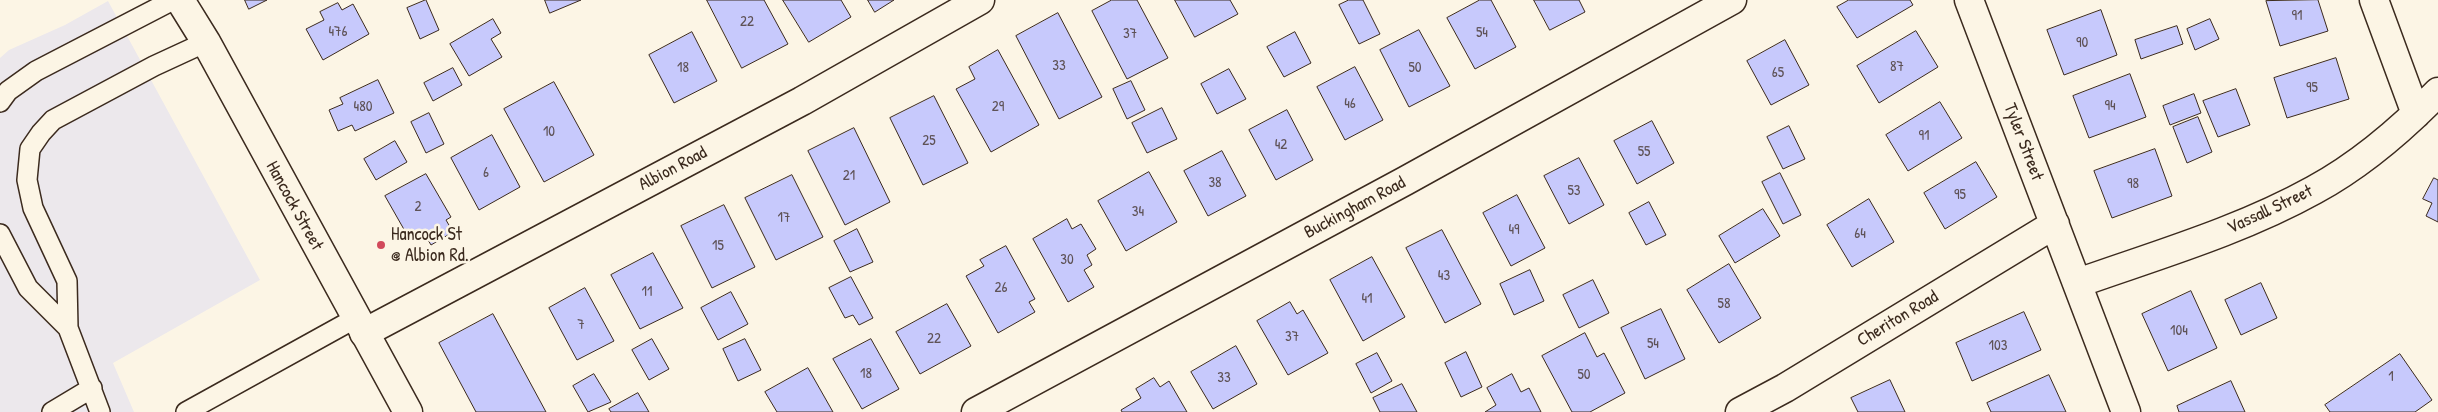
<!DOCTYPE html>
<html>
<head>
<meta charset="utf-8">
<style>
	body { margin:0 }
	canvas { display:block; background:#fcf5e5 }
</style>
</head>
<body>
<canvas width="2438" height="412"></canvas>
<script>
const ctx = document.querySelector('canvas').getContext('2d');
ctx.lineJoin = 'round';
function paint(path, color) { ctx.fillStyle = color; ctx.fill(path, 'evenodd'); }
function trace(path, color, width, dash) { ctx.strokeStyle = color; ctx.lineWidth = width; ctx.lineCap = dash ? 'butt' : 'round'; ctx.setLineDash(dash || []); ctx.stroke(path); }
function label(font, color, halo, rows, align = 'center') {
  ctx.font = font + ' "Patrick Hand",sans-serif'; ctx.lineWidth = 5; ctx.setLineDash([]); ctx.textBaseline = 'middle'; ctx.strokeStyle = halo; ctx.fillStyle = color; for (const [text, x, y, turn = 0] of rows) {
    ctx.save(); ctx.translate(x, y); ctx.rotate((+turn || 0) * Math.PI / 180); ctx.textAlign = isNaN(turn) ? turn : align; if (halo) ctx.strokeText(text, 0, 0); ctx.fillText(text, 0, 0); ctx.restore();
  }
}
paint(new Path2D(`
	M108,1L260,280L113,363L134,412H0V58L9,50L65,25Z`), '#ece8ec');
const building = new Path2D(`
	M245,0H267L249,9Z
	M426,0L439,30L420,39L407,8Z
	M545,0H581L550,13Z
	M707,0H764L788,44L742,68Z
	M783,0H841L851,17L809,42Z
	M868,0H894L875,12Z
	M1112,0H1137L1168,58L1127,79L1092,11Z
	M1175,0H1230L1238,14L1195,37Z
	M1349,0H1363L1380,34L1359,44L1339,5Z
	M1480,0H1491L1516,47L1475,69L1447,18Z
	M1534,0H1579L1585,12L1550,30Z
	M1849,0H1910L1913,5L1857,38L1837,7Z
	M2318,0L2328,31L2280,46L2266,1Z
	M338,3L342,10L353,4L369,34L323,60L306,29L324,20L320,12Z
	M2101,10L2117,55L2064,75L2047,30Z
	M1058,13L1102,97L1059,119L1016,36Z
	M493,19L501,33L491,39L502,57L469,76L450,44Z
	M2210,19L2219,39L2195,50L2187,29Z
	M2177,26L2183,44L2141,59L2135,40Z
	M1419,30L1450,86L1409,107L1380,50Z
	M1916,31L1938,67L1879,103L1857,66Z
	M692,32L717,81L674,103L649,55Z
	M1295,32L1311,63L1284,77L1267,47Z
	M1785,40L1809,85L1771,105L1747,61Z
	M998,50L1039,125L991,152L956,89L975,79L969,67Z
	M2336,58L2349,99L2287,118L2274,78Z
	M1355,67L1383,120L1345,140L1317,87Z
	M453,68L462,85L433,101L424,83Z
	M1229,69L1246,99L1217,114L1201,84Z
	M2130,74L2146,117L2089,138L2073,96Z
	M378,80L394,113L355,131L352,125L338,131L329,110L343,104L340,98Z
	M1131,81L1145,110L1127,119L1113,89Z
	M554,82L594,155L544,182L504,109Z
	M2236,89L2250,125L2218,137L2203,101Z
	M2194,94L2201,113L2170,125L2163,106Z
	M934,96L968,163L923,185L890,118Z
	M1940,102L1962,138L1908,171L1886,135Z
	M1162,108L1177,139L1147,153L1132,123Z
	M1287,110L1313,160L1276,180L1249,130Z
	M429,113L444,144L426,153L411,122Z
	M2198,117L2212,152L2187,163L2173,127Z
	M1652,121L1674,163L1637,184L1614,141Z
	M1789,126L1805,159L1783,169L1767,137Z
	M854,128L890,202L845,225L808,151Z
	M492,135L520,187L479,210L451,158Z
	M395,141L407,162L376,180L364,159Z
	M2155,149L2172,196L2112,218L2094,171Z
	M1222,151L1246,196L1208,216L1184,171Z
	M1579,158L1604,205L1569,224L1544,176Z
	M1976,162L1997,197L1945,229L1924,193Z
	M1149,172L1177,222L1126,251L1098,201Z
	M1780,173L1801,215L1783,224L1762,182Z
	M426,174L451,217L446,220L453,232L431,245L424,233L410,240L385,196Z
	M792,175L823,237L776,260L745,198Z
	M2434,178L2438,180V222L2426,216L2432,203L2423,199Z
	M1517,195L1545,248L1511,266L1483,213Z
	M1869,199L1894,242L1852,267L1827,225Z
	M1649,202L1666,235L1646,245L1629,213Z
	M724,205L755,267L712,288L681,226Z
	M1763,209L1780,236L1735,263L1719,236Z
	M1067,219L1072,229L1081,224L1096,249L1087,255L1092,265L1084,270L1094,287L1068,302L1033,239Z
	M857,229L873,262L850,272L834,241Z
	M1442,230L1481,304L1445,323L1406,248Z
	M1006,246L1035,299L1029,302L1035,312L998,333L966,276L984,266L980,260Z
	M653,253L683,308L640,329L611,275Z
	M1372,257L1405,317L1363,341L1330,280Z
	M1729,264L1761,318L1719,343L1687,290Z
	M1530,270L1544,301L1514,315L1500,284Z
	M851,277L873,318L859,325L853,315L845,318L829,288Z
	M1593,280L1609,313L1579,328L1563,295Z
	M2261,283L2277,318L2241,335L2225,300Z
	M585,288L614,341L577,360L549,308Z
	M2191,291L2217,348L2168,371L2142,314Z
	M731,292L748,324L718,340L701,308Z
	M1290,302L1297,314L1303,310L1328,353L1288,375L1257,321Z
	M947,304L971,346L920,374L896,332Z
	M1661,309L1685,359L1645,379L1621,328Z
	M2024,312L2041,350L1972,381L1956,343Z
	M493,314L546,412H476L439,343Z
	M1585,333L1597,357L1604,353L1625,393L1590,412H1572L1542,356Z
	M652,339L669,369L649,380L632,350Z
	M745,339L761,370L738,381L723,349Z
	M871,339L899,389L862,409L833,359Z
	M1236,346L1257,384L1213,409L1191,372Z
	M1466,352L1482,387L1461,397L1445,363Z
	M1377,353L1392,381L1371,393L1356,364Z
	M2400,354L2432,400L2415,412H2330L2325,405Z
	M808,368L833,412H777L765,392Z
	M594,374L611,402L588,412L573,386Z
	M1512,374L1521,392L1529,388L1541,412H1485L1496,405L1487,388Z
	M2049,375L2066,412H1991L1987,403Z
	M1154,378L1160,387L1169,381L1187,412H1122L1121,410L1141,398L1136,389Z
	M1890,380L1905,412H1858L1851,398Z
	M2231,381L2245,412H2179L2177,406Z
	M1402,384L1417,412H1380L1373,398Z
	M638,393L649,412H611L609,409Z`);
paint(building, '#c7c9fc');
trace(building, '#3b2a1e', 1);
const service = new Path2D(`
	M0,102L8,91L36,71L173,0
	M0,234L28,288L68,328
	M52,412L92,388
	M100,412L68,328L67,281L33,208L27,180L30,149L41,133L53,120L154,66L206,42
	M186,412L356,318`);
const minor = new Path2D(`
	M1969,0L2126,412
	M2374,0L2416,114
	M2078,283C2157,255 2240,231 2314,190C2360,165 2401,130 2438,92
	M364,333L802,101L980,0
	M976,412L1405,181L1732,0
	M1740,412L1785,388L2055,224`);
const primary = new Path2D(`
	M180,0L206,42L408,412`);
trace(service, '#3b2a1e', 22);
trace(minor, '#3b2a1e', 31);
trace(primary, '#3b2a1e', 31);
trace(service, '#fcf5e5', 19);
trace(minor, '#fcf5e5', 28);
trace(primary, '#fcf5e5', 28);
for (const [x, y, r, color] of [
	[381,245,5,"#d1495b"]
]) { const dot = new Path2D(); dot.arc(x, y, r, 0, 2 * Math.PI); ctx.fillStyle = color; ctx.fill(dot); trace(dot, '#fcf5e5', 2); }
label('15px', '#5e5256', null, [
	["91",2297,16],
	["22",747,22],
	["476",338,32],
	["54",1482,33],
	["37",1130,34],
	["90",2082,43],
	["33",1059,66],
	["87",1897,67],
	["18",683,68],
	["50",1415,68],
	["65",1778,73],
	["95",2312,88],
	["46",1350,104],
	["94",2110,106],
	["480",363,107],
	["29",998,107],
	["10",549,132],
	["91",1924,136],
	["25",929,141],
	["42",1281,145],
	["55",1644,152],
	["6",486,173],
	["21",849,176],
	["38",1215,183],
	["98",2133,184],
	["53",1574,191],
	["95",1960,195],
	["2",418,207],
	["34",1138,212],
	["17",784,218],
	["49",1514,230],
	["64",1860,234],
	["15",718,246],
	["30",1067,260],
	["43",1444,276],
	["26",1001,288],
	["11",647,292],
	["41",1367,299],
	["58",1724,304],
	["7",581,325],
	["104",2179,331],
	["37",1292,337],
	["22",934,339],
	["54",1653,344],
	["103",1998,346],
	["18",866,374],
	["50",1584,375],
	["1",2391,377],
	["33",1224,378]
]);
label('18px', '#3b2a1e', '#fcf5e5', [
	["Tyler Street",2023,142,69],
	["Albion Road",673,169,-28],
	["Hancock Street",294,206,61],
	["Buckingham Road",1355,208,-28],
	["Vassall Street",2270,210,-25],
	["Cheriton Road",1898,319,-31]
]);
label('18px', '#3b2a1e', '#fcf5e5', [
	["Hancock St",391,235],
	["@ Albion Rd.",391,256]
], 'left');
</script>
</body>
</html>
